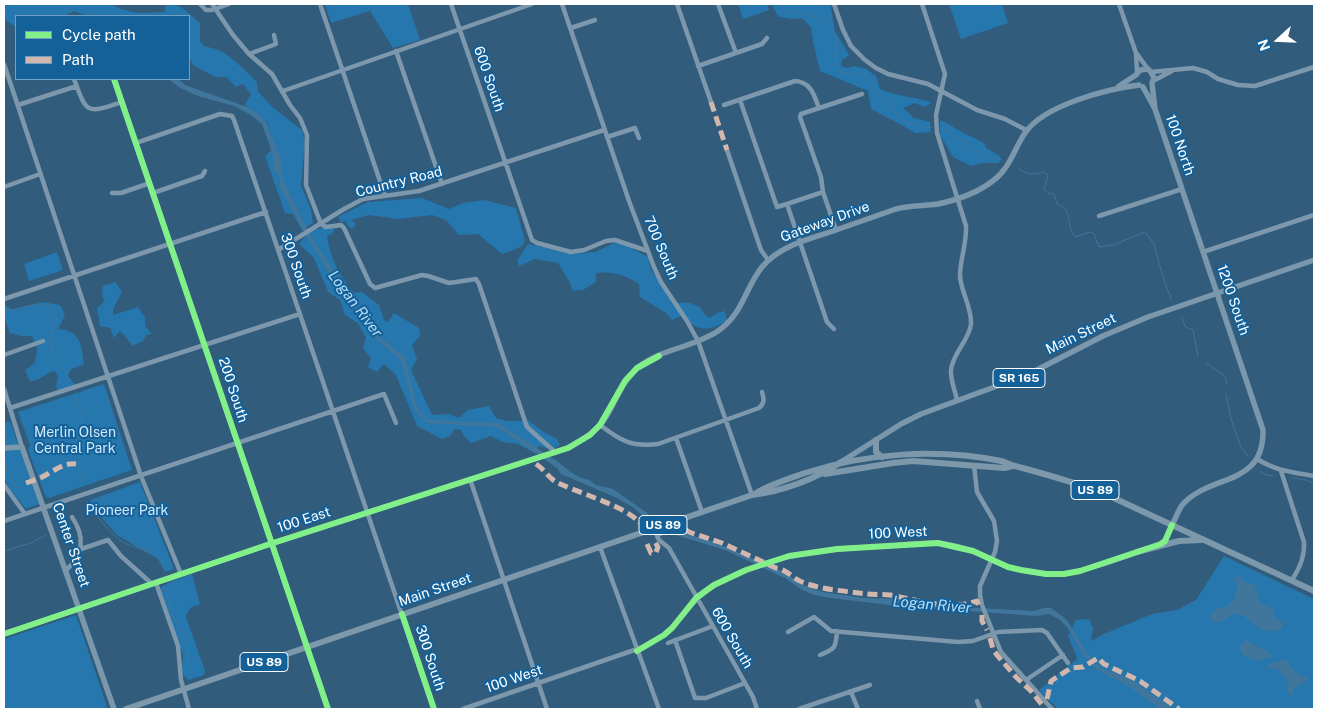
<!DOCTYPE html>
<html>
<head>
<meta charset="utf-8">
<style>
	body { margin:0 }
	#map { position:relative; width:1318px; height:713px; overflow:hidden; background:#325c7b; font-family:"Public Sans",sans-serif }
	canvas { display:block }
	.frame { position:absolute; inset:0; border:5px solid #fff; pointer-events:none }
	.legend { position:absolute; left:15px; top:15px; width:175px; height:65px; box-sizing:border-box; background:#146199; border:1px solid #72a0c2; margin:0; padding:6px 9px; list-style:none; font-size:15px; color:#fff }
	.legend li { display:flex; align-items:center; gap:10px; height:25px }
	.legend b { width:25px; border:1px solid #72a0c2 }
	.north { position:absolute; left:1253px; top:15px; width:50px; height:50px; -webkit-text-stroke:4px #146199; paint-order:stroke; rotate:250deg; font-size:14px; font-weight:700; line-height:20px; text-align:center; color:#fff }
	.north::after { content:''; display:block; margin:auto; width:18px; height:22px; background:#fff; clip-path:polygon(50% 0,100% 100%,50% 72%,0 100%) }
</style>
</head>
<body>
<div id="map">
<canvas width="1318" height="713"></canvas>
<div class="frame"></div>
<ul class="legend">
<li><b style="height:6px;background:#82f089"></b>Cycle path</li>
<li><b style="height:6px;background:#d1b7ad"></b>Path</li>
</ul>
<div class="north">N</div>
</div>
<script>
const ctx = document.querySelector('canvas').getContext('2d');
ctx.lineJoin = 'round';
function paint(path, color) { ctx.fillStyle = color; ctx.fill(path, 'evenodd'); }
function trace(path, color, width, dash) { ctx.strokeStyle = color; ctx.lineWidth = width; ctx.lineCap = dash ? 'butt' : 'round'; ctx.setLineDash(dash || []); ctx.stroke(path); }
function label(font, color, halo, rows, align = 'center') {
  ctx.font = font + ' "Public Sans",sans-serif'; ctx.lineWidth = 4; ctx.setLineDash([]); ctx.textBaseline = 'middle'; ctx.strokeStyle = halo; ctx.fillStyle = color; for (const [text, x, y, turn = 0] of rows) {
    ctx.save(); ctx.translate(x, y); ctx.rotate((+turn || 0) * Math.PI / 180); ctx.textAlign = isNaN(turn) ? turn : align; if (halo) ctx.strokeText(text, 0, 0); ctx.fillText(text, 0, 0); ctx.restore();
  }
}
paint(new Path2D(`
	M4,4H112C129,15 145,13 165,12V6L168,4C182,4 189,14 200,23V41L205,47C225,47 243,69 257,82L258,91L271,106L302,130L305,143L301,185L311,210L313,223L302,230L293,214L285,213L265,156L275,147L267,122L245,105L251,94L243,84L236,87L227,77H215L193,65L189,57V16H87L74,11L64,16H16V27L4,19Z
	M325,4H408L420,40L393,48L370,11L331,23Z
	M738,4H767L769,10L743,19Z
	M771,4H830L835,31L849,55L842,60L841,66L847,68L854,66L866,69L876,76L880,89C897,97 915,96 932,103L924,107L915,103L903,108L914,118L930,122L931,132L915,133L900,124L871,109L868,91L820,71L813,42L811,27L802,18L792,19L779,17Z
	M949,4H1002L1008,23L961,39Z
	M940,120C949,123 951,126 958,130C967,136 977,138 985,144L986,148L1001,157L999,163H982L971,166L953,157L940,135Z
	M422,198L449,209L463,203L484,200L516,208L525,241L521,247L502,254L478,234L459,235L446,220L432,215L398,219L369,215L351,220L356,224L352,229L346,224L348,221L341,222L338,217L368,202Z
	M329,226L335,228L333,233L327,236C330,257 340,277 354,293L362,292L379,305L384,320L388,322L394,313L419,328L420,336L412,345L417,359L411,370L432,415L449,414L459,418L468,410L489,406L496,418L507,421H529L545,433L556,438L560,445L552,450L539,446L535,453L518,444L503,442L491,436L471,443L464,436L461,430L455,429L450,436L442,439L417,426L396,375L384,364L377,372L368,367L371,358L363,348L366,338L358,323L345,315L340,300L328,292L314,258L299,244L310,231Z
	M614,243L626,245L648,257L651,270L665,287L672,302L690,303L700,307L704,314L710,318L717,313L725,311L727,321C708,331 697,333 683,315L672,320L666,313L640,297L639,284C624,275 614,271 596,273V282L583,290L573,291L569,281L558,263L535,259L519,266L517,261L528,244L573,254L596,252Z
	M57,252L63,270L29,281L24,264Z
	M115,282L122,292L113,309V315L138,307L145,318V326L152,334L146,335L143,341L132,346L126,337L120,331L114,338L110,328L100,326L97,308L105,301L102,297L103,286Z
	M43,302L60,305L65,315L58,329C81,331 81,344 84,364L70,370L68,376L76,386L58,392L56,386L58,377L55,371C44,373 41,381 30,381L25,370L35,363L37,349L32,336H22L10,333L4,318V305L13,310Z
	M104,384L132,470L49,498L46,497L28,450L30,445L18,412Z
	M10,421L39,504L26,509L8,487L4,476V423Z
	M140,482L174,569L165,572L158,559L117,535L97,512L90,500Z
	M1224,556L1314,599V709H1058L1039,690L1076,660L1077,657L1068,636L1076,620L1089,619L1093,628L1091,641L1104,634L1152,614L1177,610L1196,600Z
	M192,574L200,604C192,607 188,608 186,617L205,671L204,675L189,680L184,676L182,669L183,655L160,588L170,582Z
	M76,615L107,707L101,709H6L4,703V639Z`), '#2577ae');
paint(new Path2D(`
	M168,79H178L185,85L247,107L259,114L266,122L281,158V169L285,185L311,236L336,274L342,286L378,336L405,357L417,407L428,420L498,423L557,461L569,471L579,477L589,480L596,485L613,489L657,520L650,523L634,508L617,498L561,474L557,468L497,427L427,423L414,409L401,360L376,338L334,281L301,227L279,185L281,178L273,170V155L262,124L251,115L234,106L198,96L179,87Z
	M672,530L714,542L786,573L800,584L823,592L864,598L899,599L923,605L1033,611L1044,608H1051L1058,613L1067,620L1087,653L1101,668L1129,678L1173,709H1161L1127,685L1097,670L1082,653L1067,627L1059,619L1049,614L1037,616L898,606L830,598L814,595L802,590L785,578L725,550L666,532Z
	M1235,577H1240L1242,581L1254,584L1260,601L1262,604L1273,609L1274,616L1283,623L1282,628C1274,635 1262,630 1253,624C1248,621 1245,614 1237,614C1228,613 1227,625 1212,621L1210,618L1213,611C1217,608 1221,608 1225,607C1235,602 1241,587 1234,579Z
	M1247,640C1255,647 1264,648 1271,654L1272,658L1270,659L1268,658L1257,661L1243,655L1239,646Z
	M1282,660H1287C1292,669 1295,673 1304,677L1307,675L1309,676L1304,683L1294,688V696L1287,693L1288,678L1283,676L1278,669L1265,668L1270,664Z`), '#41769c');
trace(new Path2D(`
	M787,4L788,11L821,19L829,25L837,40L835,56L838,71L850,75L865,74L873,89L887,101L901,120L925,128L931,127
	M941,127L984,155L1002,160
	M1018,168C1027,175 1033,175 1044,172L1048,175L1044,190L1049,193L1054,194L1057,204C1074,210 1065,226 1075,237L1089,232L1094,234L1099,247L1113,245L1145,232L1154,244L1163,277L1171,299
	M4,310C17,311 29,303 42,305C70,311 48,331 50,343C53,356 63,369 70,381
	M1182,317L1185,327L1193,330L1198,356
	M1206,363L1225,376L1227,384
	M75,394L82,418L79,438V471L82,486
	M1226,394L1231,419L1241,447L1248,456
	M4,462L19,493
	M1260,471L1266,475L1273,476
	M1293,478L1306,480L1314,483
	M88,502C96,515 109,533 121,541C136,551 162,548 165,570
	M4,551L31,543L46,535
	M166,588L171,612L187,643L188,655L187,667`), '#41769c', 1);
trace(new Path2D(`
	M200,4L206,10H212L229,4
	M212,4L233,35L249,54L272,74L290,105L300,118L307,135L306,185L321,224L326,227L341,225L344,228L370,284L375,288L422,275L428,276L449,283L476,279L479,284L527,427L555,452
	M320,4L385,196
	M451,4L532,240L537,243L571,252L584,250L606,241L615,240L648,251
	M562,4L629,201L654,267L661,282L687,321L698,341L752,495
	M677,4L711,102
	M718,4L736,53
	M834,4L843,30L851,46L865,60L876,68L888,74L928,84L977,110L1005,119L1026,130
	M922,4L945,74L936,115L937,133L966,226C967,243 960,259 960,276C961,292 972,308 971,324C969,341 953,352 951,370C950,379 955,390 957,400
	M1119,4L1136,53L1137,72
	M571,28L595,20
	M396,51L442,184
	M249,54L276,44L274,35
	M1137,54L1148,69
	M4,64L141,476L181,574
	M698,66L762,44L767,38
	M1151,72L1193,68L1207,72L1218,79L1238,85L1255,86L1314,67
	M74,79C87,114 86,114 122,102
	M114,79L328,709
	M1153,81L1172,71
	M283,91L532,4
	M740,100L777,207L787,204L827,322L834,329
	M18,105L77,86
	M724,105L795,81C811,82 814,95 819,108
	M607,137L635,128L639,138
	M136,143L220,114L232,116L234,120L434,709
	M727,150L761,250L768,260
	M4,187L40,174
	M112,193H121L150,183
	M153,193L202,176L205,171
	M787,204L823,192
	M1099,216L1182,189
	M836,230L823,192L821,177L800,117L801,114L862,94
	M278,250L344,209L363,199L419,191L604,130
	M1203,252L1314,215
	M4,299L266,212
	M4,355L43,341
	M4,389L22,447
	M10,408L300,314
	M600,425C621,441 631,447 658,444L759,408C765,403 764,399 762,392
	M676,438L702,512
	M1257,459C1276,471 1292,472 1314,476
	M974,465L977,492L994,521L997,541L995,552L980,586V595L982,605L1001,652L1052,709
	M1281,471L1304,542C1305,556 1300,568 1292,580
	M470,479L547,709
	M4,485L25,514
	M4,521L384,394L396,423
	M654,529L659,540L669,548L753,697L757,709
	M1160,544L1165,541L1172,525
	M600,547L659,709
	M81,549L108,540L121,556L152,584
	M66,570C84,555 85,536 72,517
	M156,583L178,646L181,680L189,709
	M788,632L814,617L831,631L958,642L973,641L998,632L1042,630L1047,633L1068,663
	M675,640L695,698H706L745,683
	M668,643L713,626
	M820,655C835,649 836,648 837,631
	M1026,680L1063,655
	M851,692L858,709
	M977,701L980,709
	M463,709L646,646C655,641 664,636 671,629C687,613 693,599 713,586C720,581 729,578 737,574C788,551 831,550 885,546C902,545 921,542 938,543C963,544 984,557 1006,566C1056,584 1092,568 1139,552
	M799,709L870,685`), '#7d98ad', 4.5);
trace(new Path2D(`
	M1119,86L1136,75L1140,70L1148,69L1151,72L1154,78L1152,83L1155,109
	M1143,87L1155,109L1263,430C1264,487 1212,473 1183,504C1178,510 1176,518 1172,525
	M4,448L22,447L114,709
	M841,462L901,424L921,414L1027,375L1103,336L1148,317L1314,260
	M4,634L267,545L568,448C583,440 597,431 606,417C616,401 622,382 636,369C658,349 693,348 718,331C743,314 745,288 762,267C780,245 810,239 836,230C856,223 876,216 896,209C910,205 924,206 938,204C957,200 979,192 994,180C1010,168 1014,149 1025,133C1044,105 1107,89 1139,85`), '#7a97ab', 5.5);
trace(new Path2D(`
	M876,440V452L882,457
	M825,474L893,463L913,461L1004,468L1013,466
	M756,493C771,484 788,479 805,473C867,453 937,448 1001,461C1006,462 1010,465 1015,466C1045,474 1074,482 1103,493L1314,591
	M1137,552L1179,541L1201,540
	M126,709L752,495C783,491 816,479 841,462`), '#7d98ab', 6);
trace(new Path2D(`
	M711,102L727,150
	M536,464C544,469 548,477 556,482C573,491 631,508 639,523
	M26,483C34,480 42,478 49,473C59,468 64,463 76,464
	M659,535L660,533L680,526L689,532L722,543L776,568C788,570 792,578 802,582C822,590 846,591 867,594C874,595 882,594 890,595C919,600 947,611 977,601L979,607
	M647,544L651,553L656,552L658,547L653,539
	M982,615V621L987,630
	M990,638L993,649L997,655L1016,677L1031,691L1043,706
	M1047,699L1051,681L1071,668L1083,667L1098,658L1104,664L1140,681L1179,709`), '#d1b7ad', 5, [10, 5]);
trace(new Path2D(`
	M114,79L328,709
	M402,614L434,709
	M4,634L267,545L568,448L590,435L600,425L625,381L637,368L659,356
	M637,651L664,635L672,628L696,598L714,585L746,570L789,556L837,549L938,543L973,551L1008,567L1021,570L1046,574H1064L1080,571L1161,544L1165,541L1172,525`), '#82f089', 6);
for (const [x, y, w] of [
	[1019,378,52],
	[1095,490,48],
	[663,525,48],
	[264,662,48]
]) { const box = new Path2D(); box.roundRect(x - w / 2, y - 9.5, w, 19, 4); ctx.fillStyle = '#146199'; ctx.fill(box); trace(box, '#fff', 1); }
label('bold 12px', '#fff', null, [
	["SR 165",1019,378],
	["US 89",1095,490],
	["US 89",663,525],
	["US 89",264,662]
]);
label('14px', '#fff', '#146199', [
	["600 South",489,79,71],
	["100 North",1180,145,71],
	["Country Road",399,182,-14],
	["Gateway Drive",825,222,-20],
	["700 South",661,248,67],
	["300 South",296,266,71],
	["1200 South",1233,300,71],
	["Main Street",1081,334,-26],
	["200 South",233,390,72],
	["100 East",304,520,-18],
	["100 West",898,533,-3],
	["Center Street",71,545,71],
	["Main Street",435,590,-19],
	["600 South",732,638,60],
	["300 South",430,658,72],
	["100 West",514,679,-19]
]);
label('14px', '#cfeafd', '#146199', [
	["Merlin Olsen",75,433],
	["Central Park",75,449],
	["Pioneer Park",127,511]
]);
label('italic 15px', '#b4def9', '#146199', [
	["Logan River",355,304,53],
	["Logan River",932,605,5]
]);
</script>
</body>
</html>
